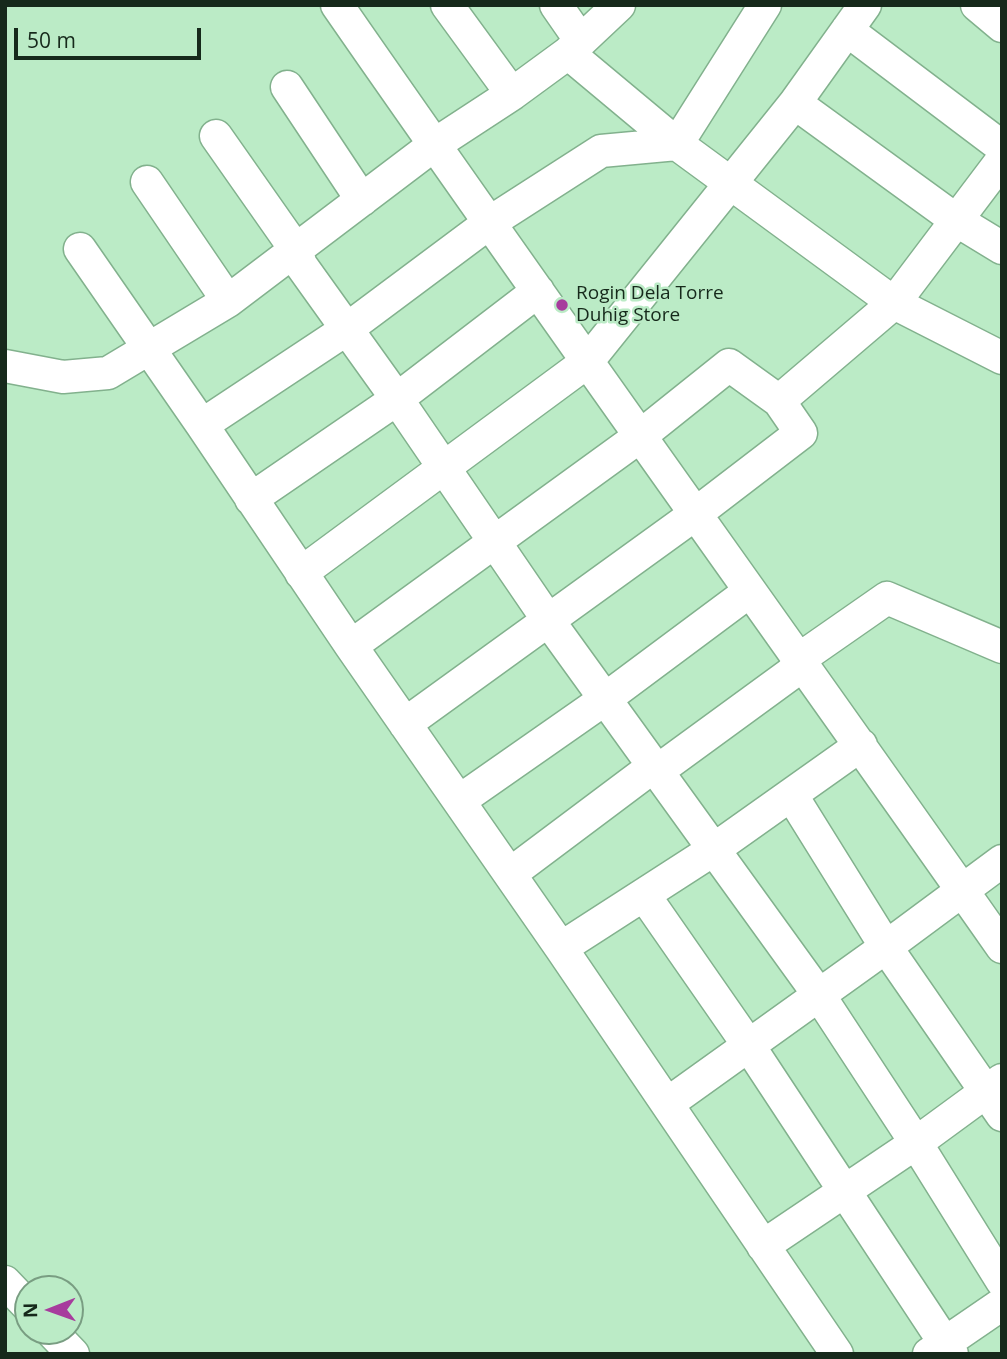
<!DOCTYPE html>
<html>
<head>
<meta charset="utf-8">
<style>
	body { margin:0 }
	#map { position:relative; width:1007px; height:1359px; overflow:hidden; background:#bbebc6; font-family:"Open Sans",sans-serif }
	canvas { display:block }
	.frame { position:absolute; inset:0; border:7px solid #16291b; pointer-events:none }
	.north { position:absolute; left:14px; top:1275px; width:70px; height:70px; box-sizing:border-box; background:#bbebc6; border:2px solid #799d82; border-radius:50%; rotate:269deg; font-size:19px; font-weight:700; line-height:28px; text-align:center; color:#16291b }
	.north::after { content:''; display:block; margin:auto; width:24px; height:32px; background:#a73c9d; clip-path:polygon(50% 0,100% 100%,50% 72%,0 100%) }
	.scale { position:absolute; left:14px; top:28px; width:187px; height:32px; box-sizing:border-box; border:4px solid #16291b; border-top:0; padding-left:9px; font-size:21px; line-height:24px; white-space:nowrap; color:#16291b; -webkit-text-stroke:5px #bbebc6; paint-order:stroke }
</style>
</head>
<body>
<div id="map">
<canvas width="1007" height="1359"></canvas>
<div class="frame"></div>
<div class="north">N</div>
<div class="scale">50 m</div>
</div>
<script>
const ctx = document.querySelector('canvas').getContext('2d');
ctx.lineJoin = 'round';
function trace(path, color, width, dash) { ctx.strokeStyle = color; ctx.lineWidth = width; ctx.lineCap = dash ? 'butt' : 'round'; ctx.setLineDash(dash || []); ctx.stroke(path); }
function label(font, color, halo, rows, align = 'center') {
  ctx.font = font + ' "Open Sans",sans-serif'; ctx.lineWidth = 5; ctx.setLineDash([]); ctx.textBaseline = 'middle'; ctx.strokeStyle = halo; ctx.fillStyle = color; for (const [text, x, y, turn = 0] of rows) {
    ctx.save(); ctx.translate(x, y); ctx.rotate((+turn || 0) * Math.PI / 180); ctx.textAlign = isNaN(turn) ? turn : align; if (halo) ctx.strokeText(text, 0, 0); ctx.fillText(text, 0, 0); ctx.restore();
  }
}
const minor = new Path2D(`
	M337,5C556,321 781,632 1002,947
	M447,5L512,94
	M556,5L581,41
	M977,5L1002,26
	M847,30L1002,147
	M568,53L677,144L894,303L1002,358
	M287,87L362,200
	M795,103L956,220L1002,248
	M216,136L296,250L301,265L397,399L548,620L819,995L916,1143L1002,1281
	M147,182L228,301
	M80,249L202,425L351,646L561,948L837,1354
	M5,366L63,377L108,373L228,301L434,145L512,94L568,53L619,5
	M202,425L347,329L489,223L601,151L677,144L765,5
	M251,499L397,399L538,291
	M301,573L587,362L795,103L865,5
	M351,646L639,437L729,365L779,401L894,303L1002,160
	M405,724L694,515L801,433L779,401
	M792,796L886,947L1002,1115
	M459,801L605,699L750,591
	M510,874L654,766L667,764L793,672L798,660L887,598L1002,647
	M644,895L749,1046L952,1354
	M561,948L713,850L861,745
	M667,1104L886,947L1002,861
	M763,1246L916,1143L1002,1080
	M5,1282L28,1306
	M51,1331L73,1354
	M929,1354L1002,1304`);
trace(minor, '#82b18d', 35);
trace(minor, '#fff', 32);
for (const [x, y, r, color] of [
	[562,305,7,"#a73c9d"]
]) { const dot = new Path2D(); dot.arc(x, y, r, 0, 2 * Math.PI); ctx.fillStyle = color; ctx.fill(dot); trace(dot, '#bbebc6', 2.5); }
label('19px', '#16291b', '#bbebc6', [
	["Rogin Dela Torre",576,294],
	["Duhig Store",576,316]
], 'left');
</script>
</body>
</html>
